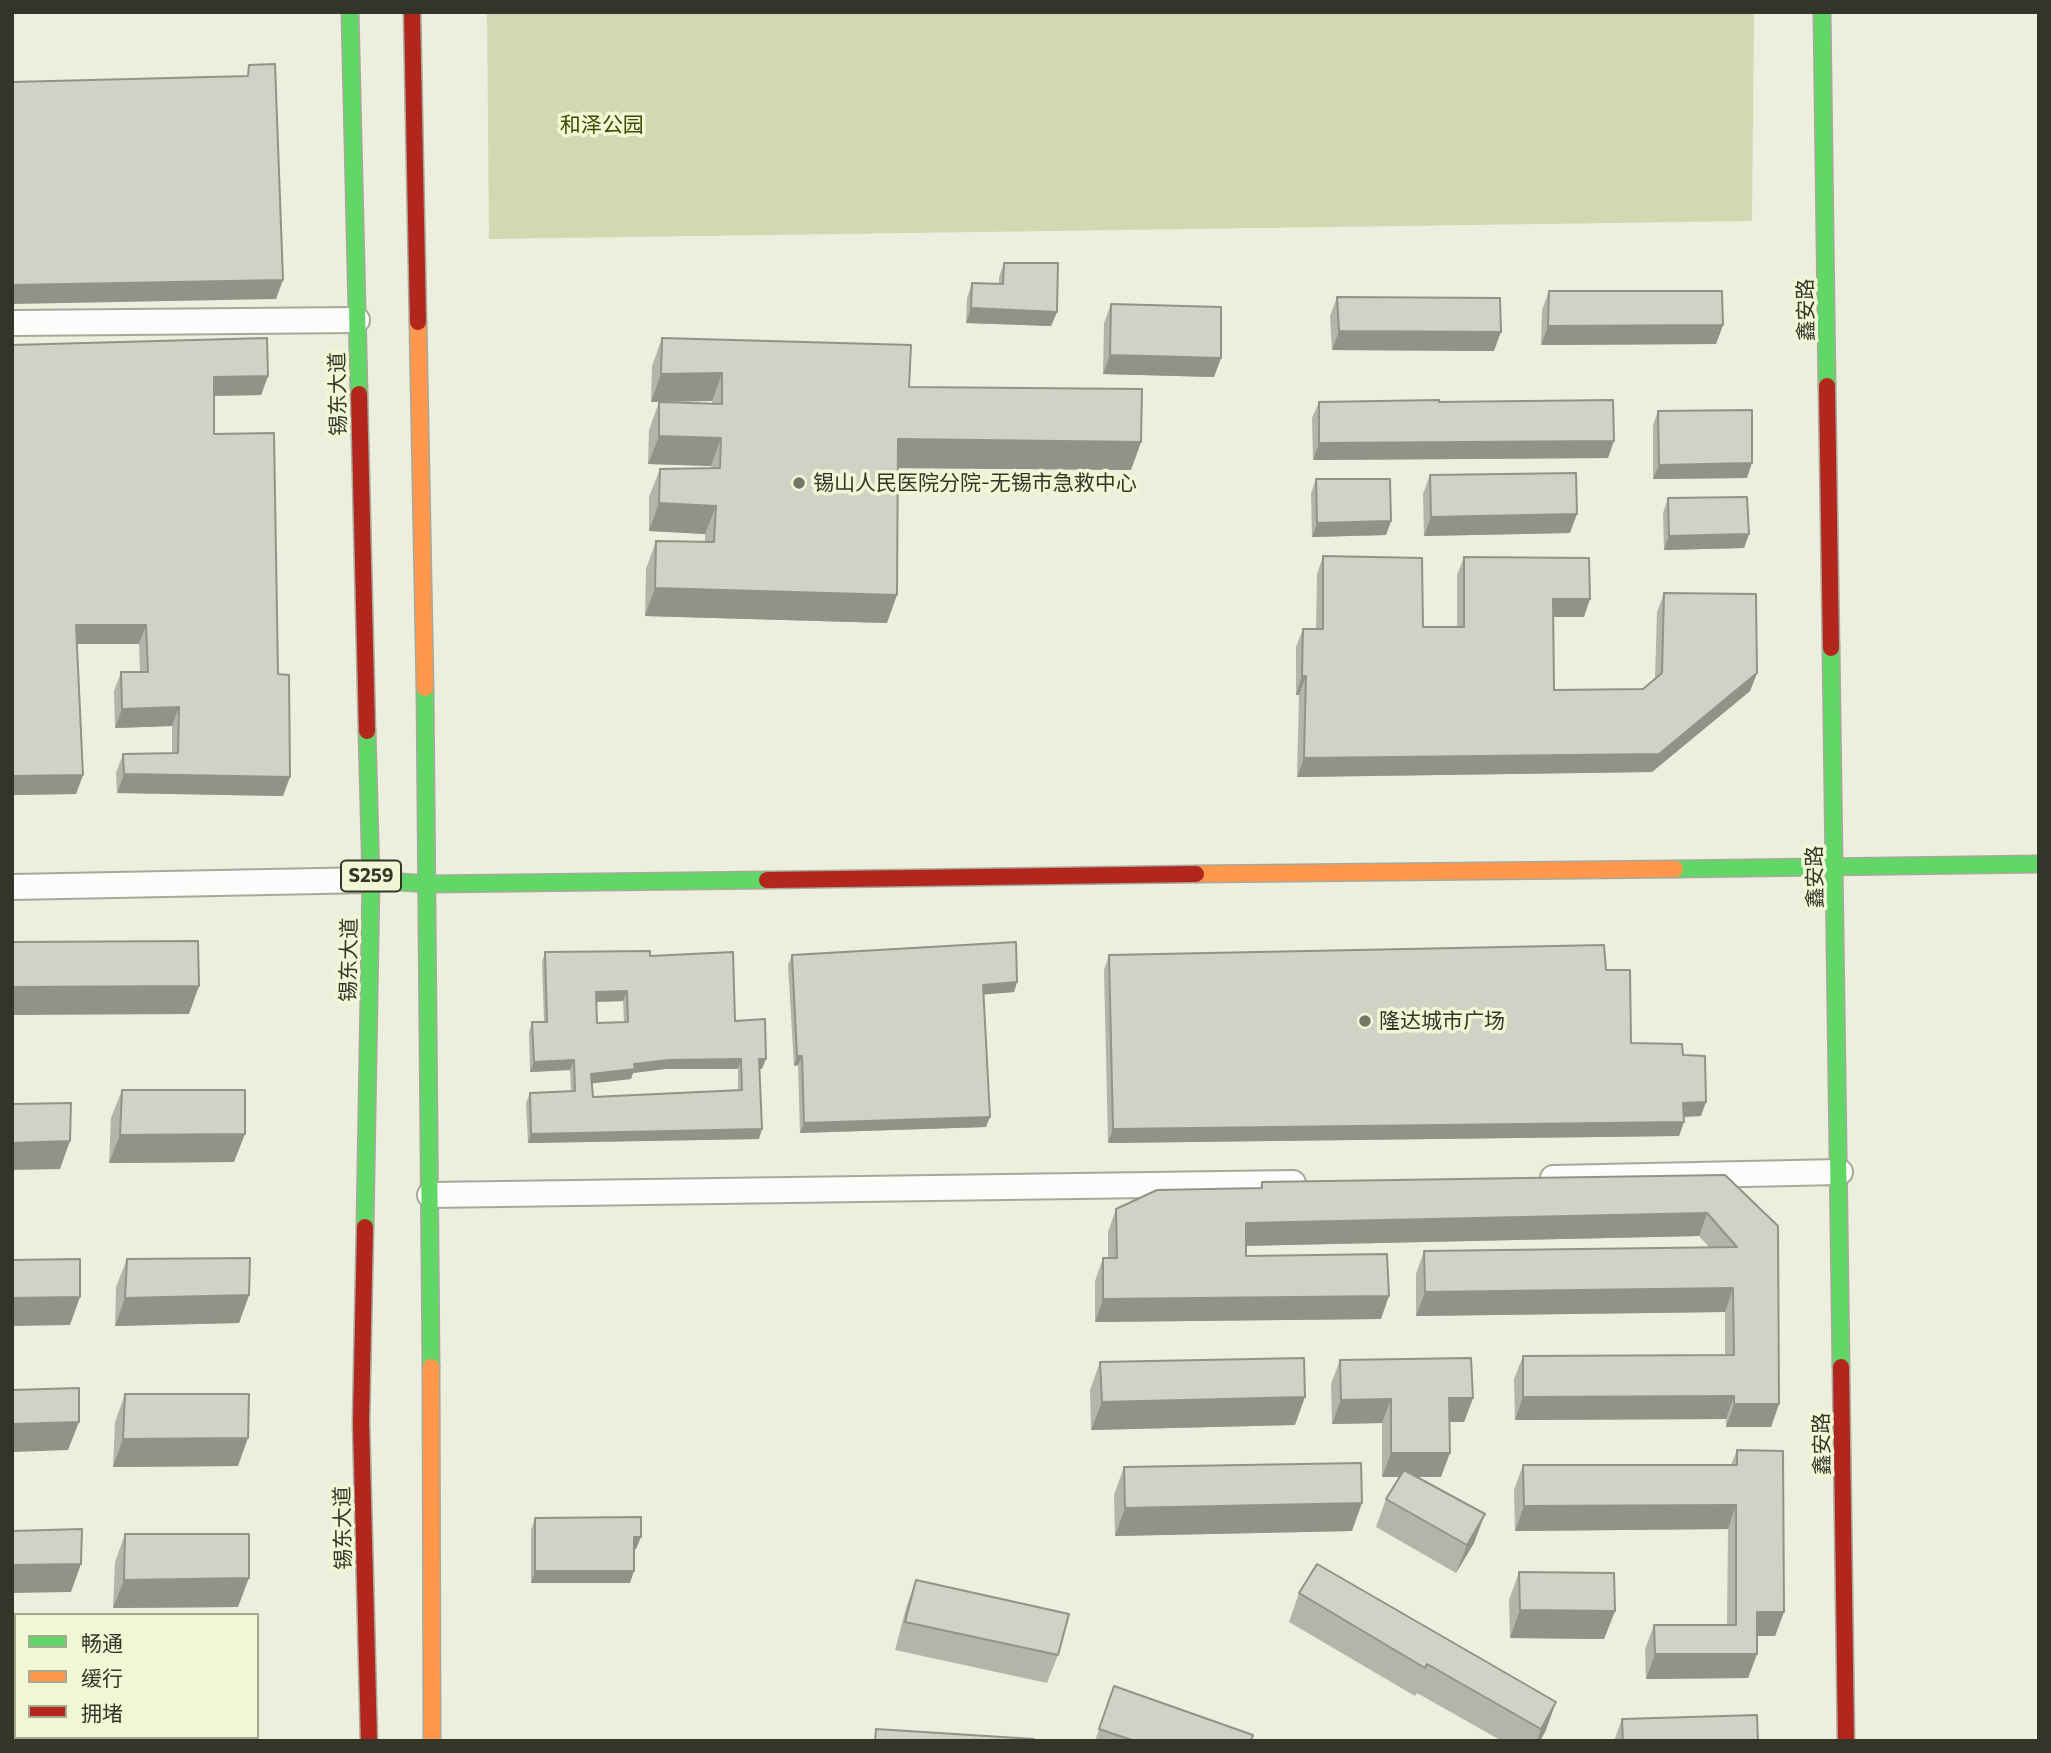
<!DOCTYPE html>
<html>
<head>
<meta charset="utf-8">
<style>
	body { margin:0 }
	#map { position:relative; width:2051px; height:1753px; overflow:hidden; background:#ecefdd; font-family:Commissioner,"Noto Sans SC",sans-serif }
	canvas { display:block }
	.frame { position:absolute; inset:0; border:14px solid #333528; pointer-events:none }
	.legend { position:absolute; left:14px; top:1613px; width:245px; height:126px; box-sizing:border-box; background:#f1f7d5; border:2px solid #a5a990; margin:0; padding:9px 12px; list-style:none; font-size:21px; color:#333528 }
	.legend li { display:flex; align-items:center; gap:14px; height:35px }
	.legend b { width:35px; border:2px solid #a5a990 }
</style>
</head>
<body>
<div id="map">
<canvas width="2051" height="1753"></canvas>
<div class="frame"></div>
<ul class="legend">
<li><b style="height:9px;background:#63d668"></b>畅通</li>
<li><b style="height:9px;background:#ff974d"></b>缓行</li>
<li><b style="height:9px;background:#b3261e"></b>拥堵</li>
</ul>
</div>
<script>
const ctx = document.querySelector('canvas').getContext('2d');
ctx.lineJoin = 'round';
function paint(path, color) { ctx.fillStyle = color; ctx.fill(path, 'evenodd'); }
function trace(path, color, width, dash) { ctx.strokeStyle = color; ctx.lineWidth = width; ctx.lineCap = dash ? 'butt' : 'round'; ctx.setLineDash(dash || []); ctx.stroke(path); }
function label(font, color, halo, rows, align = 'center') {
  ctx.font = font + ' Commissioner,"Noto Sans SC",sans-serif'; ctx.lineWidth = 7; ctx.setLineDash([]); ctx.textBaseline = 'middle'; ctx.strokeStyle = halo; ctx.fillStyle = color; for (const [text, x, y, turn = 0] of rows) {
    ctx.save(); ctx.translate(x, y); ctx.rotate((+turn || 0) * Math.PI / 180); ctx.textAlign = isNaN(turn) ? turn : align; if (halo) ctx.strokeText(text, 0, 0); ctx.fillText(text, 0, 0); ctx.restore();
  }
}
paint(new Path2D(`
	M487,12H1754L1752,221L489,239Z`), '#d2d8b2');
const street = new Path2D(`
	M12,323L357,320
	M12,887L371,880
	M1553,1178L1840,1172
	M430,1195L1293,1183`);
const fast = new Path2D(`
	M350,12L359,394
	M1822,12L1827,386
	M1831,648L1841,1367
	M425,688L431,1367
	M1675,869L2039,864
	M371,880L429,884L767,880
	M365,1227L371,880L367,731`);
const slow = new Path2D(`
	M418,322L425,688
	M1196,874L1675,869
	M431,1367L432,1741`);
const jam = new Path2D(`
	M412,12L418,322
	M1827,386L1831,648
	M359,394L367,731
	M767,880L1196,874
	M365,1227L361,1422L369,1741
	M1841,1367L1846,1741`);
trace(street, '#a6a89a', 28);
trace(fast, '#a6a89a', 19);
trace(slow, '#a6a89a', 19);
trace(jam, '#a6a89a', 19);
trace(street, '#fcfdfa', 24);
trace(fast, '#63d668', 16);
trace(slow, '#ff974d', 16);
trace(jam, '#b3261e', 16);
paint(new Path2D(`
	M1004,263L1057,312L1051,326L966,323L967,298L972,283L999,284V277Z
	M1549,291L1723,325L1716,344L1541,345L1542,310Z
	M1337,297L1494,351L1332,350L1330,316Z
	M1111,304L1221,358L1214,377L1103,374L1104,323Z
	M662,338L909,387L1141,442L1131,470L898,468L887,623L645,616L646,569L656,541L705,542V534L649,531V497L660,469H711V466L648,464L649,430L659,402L712,404V401L651,402L652,366Z
	M12,345L268,376L261,395L214,396V434L278,674L283,796L117,793L116,773L123,754L172,753V726L115,728L114,691L121,672H140L139,644H77L83,775L76,794L12,795Z
	M1319,402H1439L1608,458L1313,460L1312,418Z
	M1658,411L1747,478L1653,479V425Z
	M1430,475L1570,533L1424,536L1423,494Z
	M1316,479L1391,521L1386,535L1312,537L1311,493Z
	M1668,498L1749,534L1744,548L1664,550L1663,513Z
	M1323,556L1423,627H1457V575L1464,557L1584,617H1553L1554,690L1643,689L1655,678L1657,612L1664,593L1757,673L1750,691L1652,772L1297,777L1299,695H1296V647L1303,629H1316L1317,574Z
	M545,952L650,956L735,1021L762,1069H760L759,1139L528,1143L526,1103L530,1093L571,1091L570,1070L530,1072L529,1032L532,1022H544L542,962ZM623,1001L624,1022L597,1023L596,1002ZM665,1069H738V1090L593,1097L592,1083L631,1079L633,1073Z
	M792,955L1017,982L1014,992L983,994L986,1127L800,1133L798,1065L794,1066L788,965Z
	M1109,955L1606,970L1631,1043L1683,1055L1701,1116L1684,1117V1122L1679,1136L1108,1143L1104,970Z
	M122,1090L234,1162L109,1163L111,1118Z
	M1725,1175L1779,1404L1771,1427H1726V1419L1515,1420L1514,1379L1523,1356L1725,1355V1312L1416,1316V1274L1424,1251L1709,1247L1699,1236L1246,1246V1256L1381,1319L1095,1322V1281L1103,1258H1108V1232L1116,1209L1260,1188L1262,1182Z
	M127,1259L249,1295L239,1323L115,1326L116,1287Z
	M1340,1360L1473,1398L1464,1422H1449L1441,1477H1418L1474,1543L1456,1573L1376,1527L1386,1499L1399,1477H1382V1423L1332,1424L1331,1384Z
	M1100,1362L1295,1425L1091,1430L1090,1390Z
	M125,1394L238,1466L113,1467L115,1422Z
	M1737,1450L1784,1612L1775,1636H1757V1654L1748,1678L1646,1679L1645,1649L1654,1625H1727L1728,1529L1515,1531L1514,1490L1523,1465H1731Z
	M1124,1467L1352,1531L1115,1536L1114,1495Z
	M535,1518L636,1549H634L630,1583H531V1530Z
	M125,1534L238,1607L113,1608L115,1562Z
	M1519,1572L1615,1611L1604,1639L1510,1638L1509,1600Z
	M916,1580L1058,1655L1047,1683L895,1650L906,1608Z
	M1299,1593L1546,1730L1540,1741H1502L1417,1693L1415,1696L1289,1622Z
	M1114,1686L1251,1741H1095Z
	M1622,1719L1758,1741H1614Z
	M120,1737H251L250,1741H119Z`), '#b2b5a9');
paint(new Path2D(`
	M283,280L276,299L12,304V285Z
	M971,308L1057,312L1051,326L966,323Z
	M1723,325L1716,344L1541,345L1548,326Z
	M1339,331L1501,332L1494,351L1332,350Z
	M1110,355L1221,358L1214,377L1103,374Z
	M722,373L712,401L651,402L661,374Z
	M268,376L261,395L207,396L214,377Z
	M659,436L721,438L711,466L648,464Z
	M898,439L1141,442L1131,470L888,468Z
	M1614,441L1608,458L1313,460L1319,443Z
	M1752,463L1747,478L1653,479L1659,465Z
	M659,503L716,506L705,534L649,531Z
	M1577,514L1570,533L1424,536L1431,517Z
	M1391,521L1386,535L1312,537L1317,523Z
	M1749,534L1744,548L1664,550L1669,536Z
	M655,588L897,595L887,623L645,616Z
	M1553,599H1590L1584,617H1546Z
	M76,625H146L139,644H69Z
	M1757,673L1750,691L1652,772L1297,777L1304,758Z
	M1302,676H1306L1299,695H1296Z
	M179,707L172,726L115,728L122,709Z
	M124,774L290,777L283,796L117,793Z
	M83,775L76,794L12,795V776Z
	M1017,982L1014,992L979,995L983,985Z
	M199,986L189,1014L12,1015V987Z
	M627,991L623,1001L592,1002L596,992Z
	M797,1056H802L798,1065L794,1066Z
	M741,1059L738,1069H665L633,1073L631,1079L587,1084L591,1074L634,1064L669,1060Z
	M759,1059H766L762,1069H756Z
	M574,1060L570,1070L530,1072L534,1062Z
	M1706,1102L1701,1116L1678,1117L1683,1103Z
	M990,1117L986,1127L800,1133L804,1123Z
	M1684,1122L1679,1136L1108,1143L1113,1129Z
	M762,1129L759,1139L528,1143L531,1134Z
	M245,1134L234,1162L109,1163L120,1135Z
	M70,1141L60,1169L12,1170V1143Z
	M1707,1213L1699,1236L1238,1246L1246,1223Z
	M1733,1288L1725,1312L1416,1316L1425,1292Z
	M249,1295L239,1323L115,1326L125,1298Z
	M1389,1296L1381,1319L1095,1322L1103,1299Z
	M80,1297L70,1325L12,1326V1298Z
	M1734,1396L1726,1419L1515,1420L1523,1397Z
	M1305,1397L1295,1425L1091,1430L1102,1402Z
	M1449,1398H1473L1464,1422H1440Z
	M1391,1399L1382,1423L1332,1424L1341,1400Z
	M1734,1404H1779L1771,1427H1726Z
	M79,1422L68,1450L12,1452V1424Z
	M248,1438L238,1466L113,1467L123,1439Z
	M1391,1453H1450L1441,1477H1382Z
	M1362,1503L1352,1531L1115,1536L1125,1508Z
	M1736,1505L1728,1529L1515,1531L1524,1506Z
	M1485,1514L1474,1543L1456,1573L1467,1545Z
	M634,1537H641L636,1549H629Z
	M81,1564L71,1592L12,1593V1565Z
	M535,1571H634L630,1583H531Z
	M249,1578L238,1607L113,1608L124,1580Z
	M1520,1610L1615,1611L1604,1639L1510,1638Z
	M1757,1612H1784L1775,1636H1748Z
	M1655,1654H1757L1748,1678L1646,1679Z
	M12,1661L16,1662V1690H12Z
	M1556,1702L1546,1730L1540,1741H1537L1541,1729Z
	M126,1737H251L250,1741H125Z`), '#919389');
const building = new Path2D(`
	M275,64L283,280L12,285V82L248,76L249,65Z
	M1004,263H1058L1057,312L971,308L972,283L1003,284Z
	M1549,291H1722L1723,325L1548,326Z
	M1337,297L1500,298L1501,332L1339,331Z
	M1111,304L1221,307V358L1110,355Z
	M267,338L268,376L214,377V434L274,433L278,674L289,675L290,777L124,774L123,754L178,753L179,707L122,709L121,672H148L146,625H76L83,775L12,776V345Z
	M662,338L911,345L909,387L1142,389L1141,442L898,439L897,595L655,588L656,541L714,542L716,506L659,503L660,469L720,468L721,438L659,436V402L722,404V373L661,374Z
	M1439,400V402L1613,400L1614,441L1319,443V402Z
	M1752,410V463L1659,465L1658,411Z
	M1576,473L1577,514L1431,517L1430,475Z
	M1316,479H1390L1391,521L1317,523Z
	M1747,497L1749,534L1669,536L1668,498Z
	M1323,556L1422,558L1423,627H1464V557L1589,558L1590,599H1553L1554,690L1643,689L1662,673L1664,593L1756,594L1757,673L1659,754L1304,758L1306,676H1302L1303,629H1323Z
	M198,941L199,986L12,987V942Z
	M1016,942L1017,982L983,985L990,1117L804,1123L802,1056H797L792,955Z
	M1604,945L1606,970H1630L1631,1043L1682,1044L1683,1055L1705,1056L1706,1102L1683,1103L1684,1122L1113,1129L1109,955Z
	M650,951V956L733,952L735,1021L765,1019L766,1059H759L762,1129L531,1134L530,1093L575,1091L574,1060L534,1062L532,1022H547L545,952ZM627,991L628,1022L597,1023L596,992ZM741,1059L742,1090L593,1097L591,1074L635,1069L634,1064L669,1060Z
	M122,1090H245V1134L120,1135Z
	M71,1103L70,1141L12,1143V1104Z
	M1725,1175L1778,1226L1779,1404H1734V1396L1523,1397V1356L1734,1355L1733,1288L1425,1292L1424,1251L1737,1247L1707,1213L1246,1223V1256L1387,1254L1389,1296L1103,1299V1258H1117L1116,1209L1157,1190L1262,1188V1182Z
	M250,1258L249,1295L125,1298L127,1259Z
	M80,1259V1297L12,1298V1260Z
	M1304,1358L1305,1397L1102,1402L1100,1362Z
	M1471,1358L1473,1398H1449L1450,1453H1391V1399L1341,1400L1340,1360Z
	M79,1388V1422L12,1424V1390Z
	M125,1394H249L248,1438L123,1439Z
	M1737,1450L1783,1451L1784,1612H1757V1654H1655L1654,1625H1736V1505L1524,1506L1523,1465H1737Z
	M1361,1463L1362,1503L1125,1508L1124,1467Z
	M1404,1470L1485,1514L1467,1545L1386,1499Z
	M641,1517V1537H634V1571H535V1518Z
	M82,1529L81,1564L12,1565V1531Z
	M125,1534H249V1578L124,1580Z
	M1317,1564L1556,1702L1541,1729L1427,1664L1425,1668L1299,1593Z
	M1519,1572L1614,1573L1615,1611L1520,1610Z
	M916,1580L1069,1614L1058,1655L905,1622Z
	M12,1625H16V1662L12,1661Z
	M1114,1686L1253,1735L1251,1741H1135L1099,1729Z
	M1757,1715L1758,1741H1623L1622,1719Z
	M876,1729L1034,1739V1741H875Z`);
paint(building, '#cfd2c4');
trace(building, '#919389', 2);
for (const [x, y, r, color] of [
	[799,483,7,"#747667"],
	[1365,1021,7,"#747667"]
]) { const dot = new Path2D(); dot.arc(x, y, r, 0, 2 * Math.PI); ctx.fillStyle = color; ctx.fill(dot); trace(dot, '#f1f7d5', 2.5); }
for (const [x, y, w] of [
	[371,876,60]
]) { const box = new Path2D(); box.roundRect(x - w / 2, y - 15.5, w, 31, 5); ctx.fillStyle = '#f1f7d5'; ctx.fill(box); trace(box, '#333528', 2); }
label('bold 19px', '#333528', null, [
	["S259",371,876]
]);
label('21px', '#434a03', '#f1f7d5', [
	["和泽公园",602,125]
]);
label('21px', '#333528', '#f1f7d5', [
	["鑫安路",1806,310,-91],
	["锡东大道",338,394,-91],
	["鑫安路",1815,877,-91],
	["锡东大道",349,960,-89],
	["鑫安路",1822,1444,-91],
	["锡东大道",343,1528,-91]
]);
label('21px', '#333528', '#f1f7d5', [
	["锡山人民医院分院-无锡市急救中心",813,483],
	["隆达城市广场",1379,1021]
], 'left');
</script>
</body>
</html>
